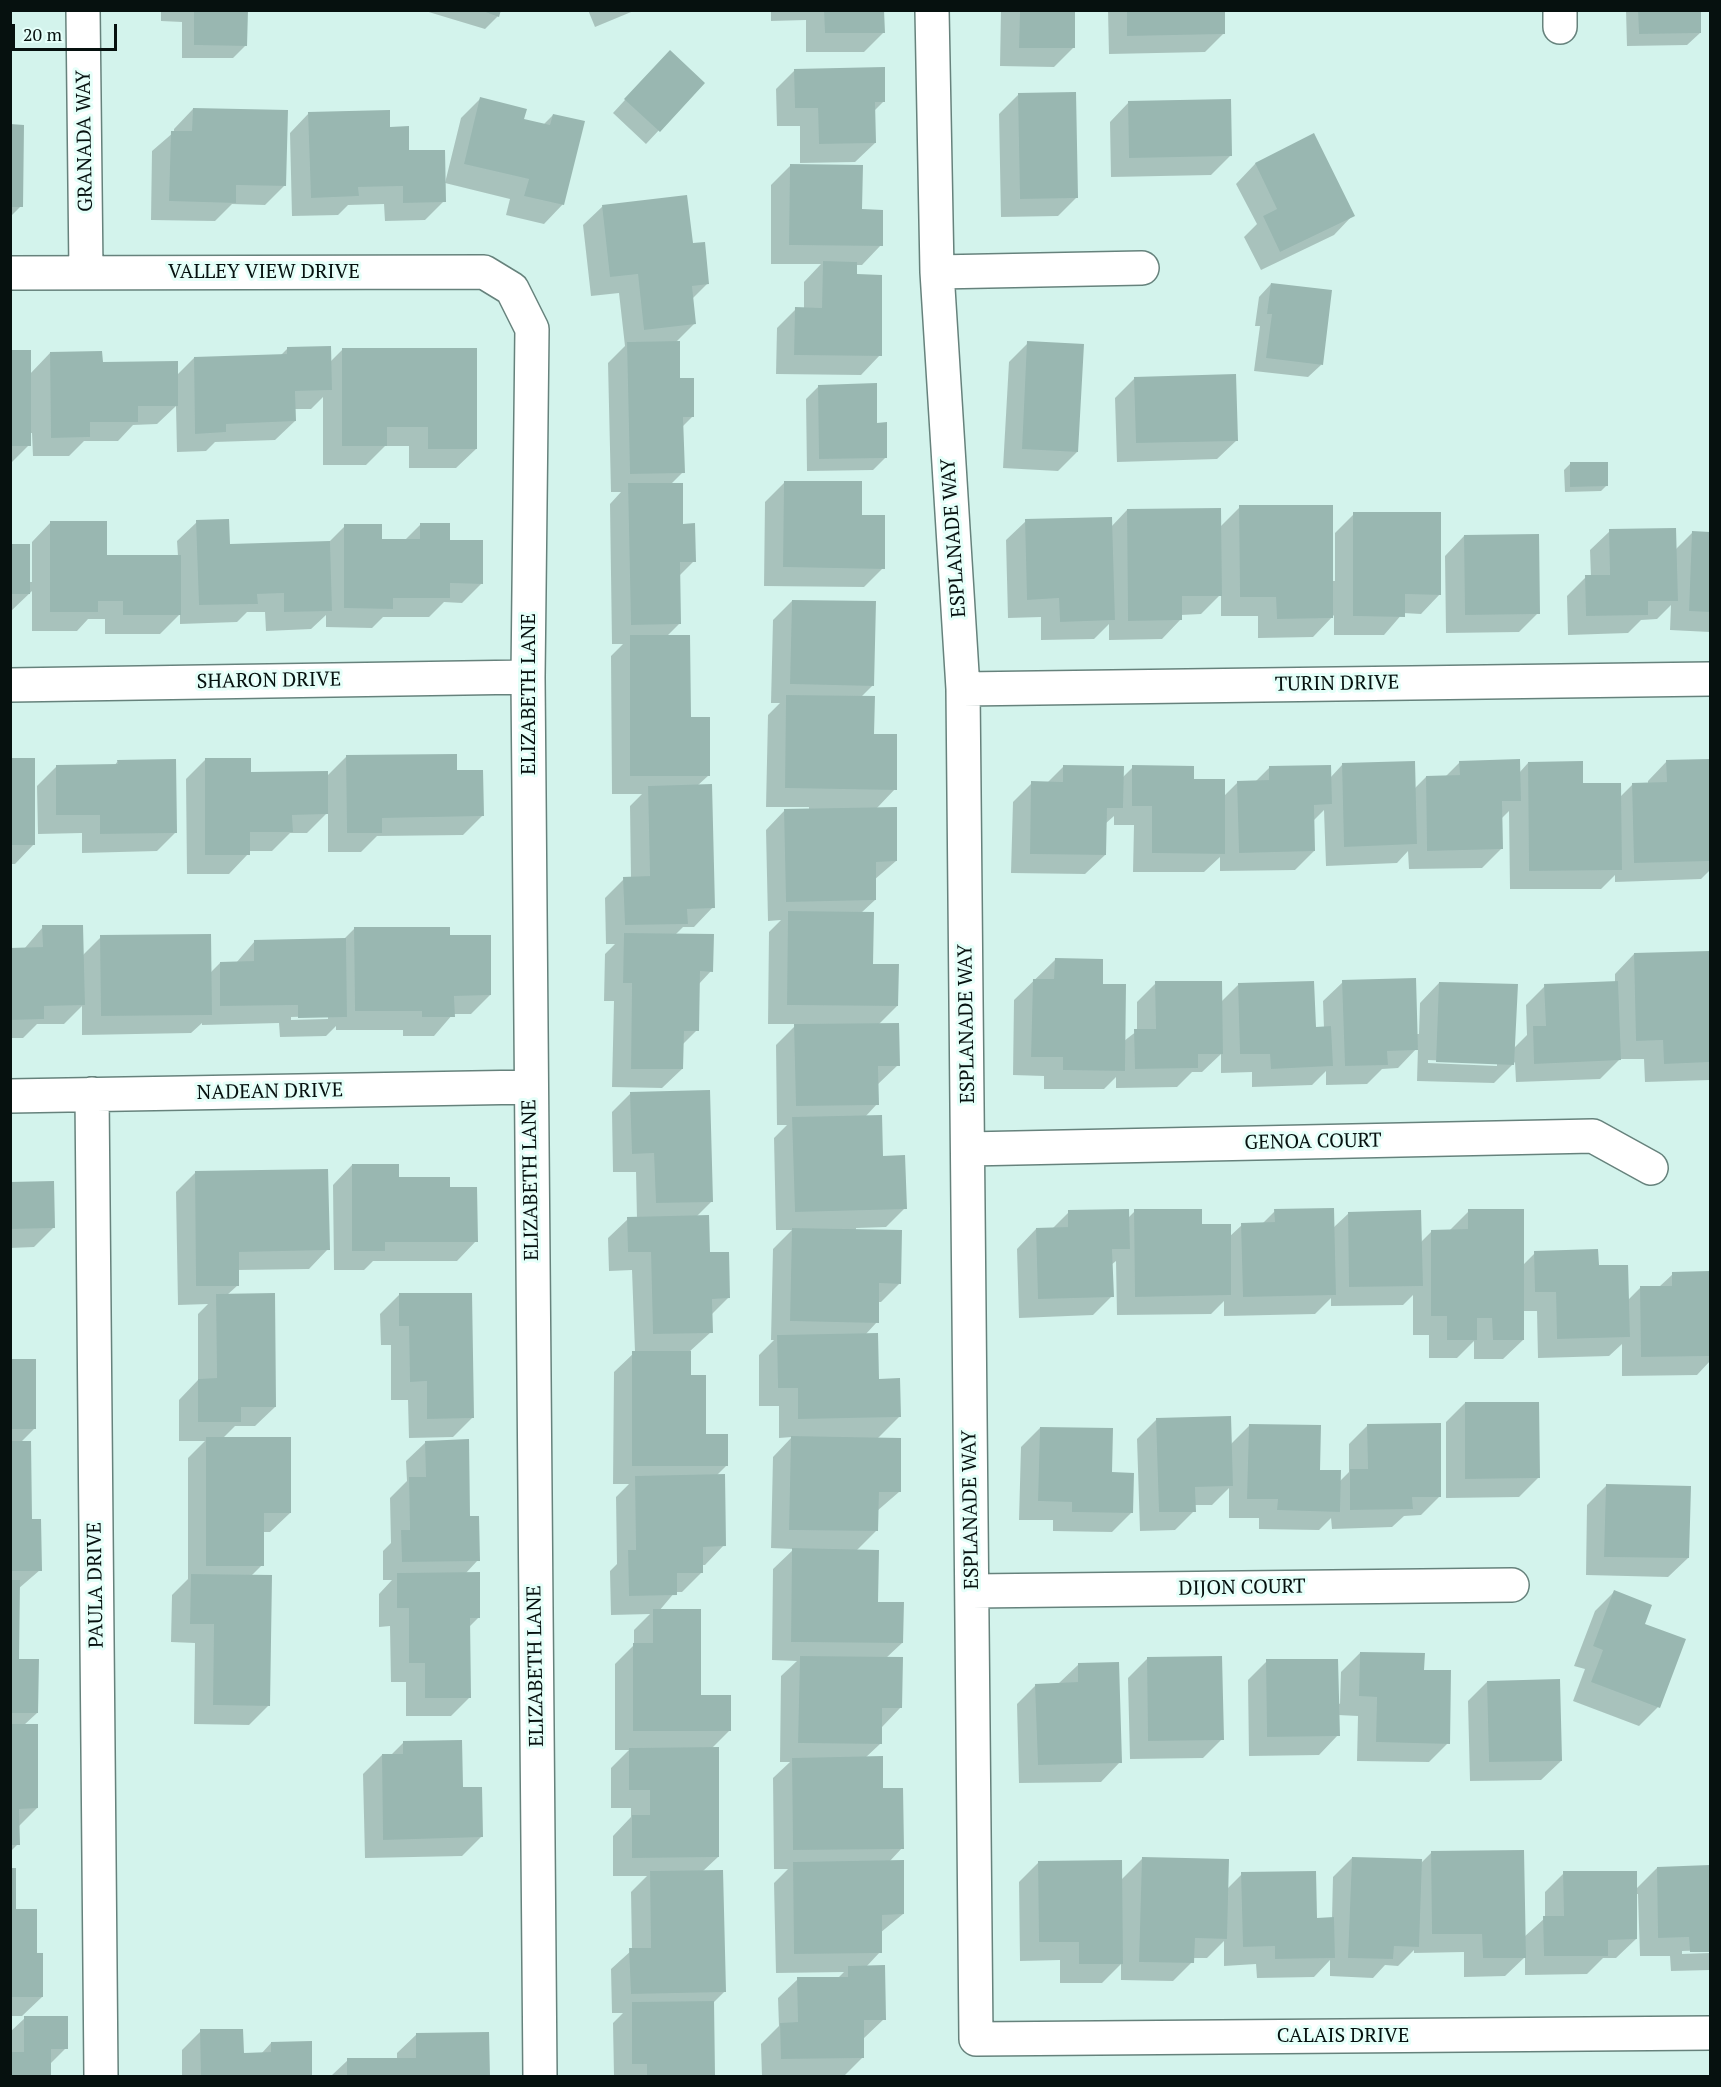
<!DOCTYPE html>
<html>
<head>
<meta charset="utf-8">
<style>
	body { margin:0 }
	#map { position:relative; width:1721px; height:2087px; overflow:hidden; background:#d3f3ec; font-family:"PT Serif",serif }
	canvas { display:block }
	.frame { position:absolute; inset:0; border:12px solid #06110f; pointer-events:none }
	.scale { position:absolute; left:12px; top:24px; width:105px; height:27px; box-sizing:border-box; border:3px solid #06110f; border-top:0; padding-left:8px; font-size:18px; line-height:21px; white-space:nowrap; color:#06110f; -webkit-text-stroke:4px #e5fff9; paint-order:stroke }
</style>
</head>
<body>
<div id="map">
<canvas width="1721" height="2087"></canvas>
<div class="frame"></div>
<div class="scale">20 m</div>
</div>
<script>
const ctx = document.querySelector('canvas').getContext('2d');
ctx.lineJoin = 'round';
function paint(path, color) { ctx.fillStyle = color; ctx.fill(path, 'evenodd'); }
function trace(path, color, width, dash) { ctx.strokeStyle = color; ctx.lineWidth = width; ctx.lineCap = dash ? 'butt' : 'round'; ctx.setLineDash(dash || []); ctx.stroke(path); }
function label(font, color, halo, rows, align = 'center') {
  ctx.font = font + ' "PT Serif",serif'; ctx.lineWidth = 6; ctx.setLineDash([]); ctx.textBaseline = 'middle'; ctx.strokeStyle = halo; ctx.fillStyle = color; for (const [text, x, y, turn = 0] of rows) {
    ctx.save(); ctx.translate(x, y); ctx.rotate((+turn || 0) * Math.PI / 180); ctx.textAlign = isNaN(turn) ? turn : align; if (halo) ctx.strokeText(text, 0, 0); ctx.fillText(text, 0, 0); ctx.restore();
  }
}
paint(new Path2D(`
	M161,10H246V45L233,58H182V22L161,21Z
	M422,10H500L498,16L485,29Z
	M588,10H636L595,27Z
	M771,10H883V33L864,52H806V20L771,21Z
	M1001,10H1074L1073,48L1054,67L1000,66Z
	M1108,10H1224V33L1205,52L1109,54Z
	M1626,10H1700V33L1687,45L1627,46Z
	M657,65L703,83L646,144L613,113Z
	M795,70L884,101L874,111L875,143L855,162L800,163V126H777L776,89Z
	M1018,95L1077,197L1058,216L1001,217L999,114Z
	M480,99L523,121L543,125L553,115L563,204L544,224L506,215L510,199L445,183L461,118Z
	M1129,102L1230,156L1211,175L1111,177L1110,122Z
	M193,109L285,185L265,205L232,204L215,221L151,220L152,151L174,132V129Z
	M309,113L389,129L444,201L425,220L385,221L384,204L348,205L338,215L292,216L290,133Z
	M10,126L21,206L10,217Z
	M1314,135L1353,215L1334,235L1261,270L1244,237L1257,224L1236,184L1255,164Z
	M790,166L861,211L881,245L862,265H855V276L880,355L861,375L776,374L777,328L796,309H804V282L821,264H771V185Z
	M603,206L691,245L708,283L692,299L695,323L676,342L679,380L693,416L682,427L683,472L671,484L694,561L678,577L679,624L666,637L709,775L697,786L713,907L694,927H683L675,935L711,971L698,985L697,1030L682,1045V1069L662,1088L612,1087L614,1001H604L605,954L615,944H606L605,898L624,879L631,878L630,806L642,794H612L611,656L623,644H612L610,504L621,492H611L608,363L625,346L619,293L591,296L583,225Z
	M1271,284L1321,365L1308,377L1254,371L1260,326H1255L1259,297Z
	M1028,343L1077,452L1058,471L1003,468L1009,362Z
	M288,348L330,362L343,349L476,449L456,468H409V446H385L366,465H323V397L311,409H294L295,421L275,440L215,442L206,451L177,452L176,406L157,424L133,425L118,441H84L69,456H33L32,433H29V445L10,464V351L29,375L50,353L176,376L194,358L281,355Z
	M1134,379L1237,440L1217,459L1117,462L1115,398Z
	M819,386L886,457L873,470L807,471L806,399Z
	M1570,464L1607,485L1601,491L1565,492L1564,470Z
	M785,482L860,516L883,568L864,587L764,586L765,502Z
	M1240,507L1332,581H1335V533L1354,514L1440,594L1421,614L1403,613L1384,635H1334V615L1313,637L1258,638V616H1221V594L1201,614L1181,615V619L1162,639L1109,640V624L1094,639L1041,640V617L1008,618L1006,540L1026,521L1111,527L1127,510L1220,527Z
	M51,522L105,556H178L177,541L197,522L229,546L328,543L345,526L381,541H404L421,524L448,542L482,583L462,603L444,602L429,617H383L372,628L326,627V615L311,629L266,631L265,612H247L237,622L180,624V614L160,634H105V619H88L77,631H32V591L10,612V545L29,582H32V542Z
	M1610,531L1675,550L1692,533L1710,534V632L1670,630L1671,605L1657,619L1641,620L1628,633L1568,635L1567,596L1586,577H1591L1590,550Z
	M1464,536L1538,613L1519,632L1446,633L1445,556Z
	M792,601L873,685L861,697L873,735L895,789L876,809L896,861L874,880L875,900L861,913L872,966L897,1006L878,1025L898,1065L877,1085V1104L865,1117L905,1208L886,1227L856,1228V1231L900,1283L881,1302H878L877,1322L865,1335L878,1380L899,1417L877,1439L899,1492L877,1511V1530L856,1551L876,1604L902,1643L886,1658L901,1707L882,1727L880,1744L865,1758L882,1789L902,1848L889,1862L903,1914L880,1933V1952L866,1967L884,2019L863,2039V2057L844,2076H762L761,2044L779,2026L778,1998L798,1979L838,1978L844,1972L776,1973L774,1883L788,1869H774L773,1778L790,1762H780L781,1676L797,1661L772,1660L773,1569L794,1549L771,1548L773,1457L792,1437L779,1438V1406H759V1355L774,1340H771L773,1249L792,1230H776L774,1138L787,1125H777L776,1045L797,1024H768L769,932L781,920L768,921L766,830L785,810H809V807H766L768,715L780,703H771L773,620Z
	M347,756L482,816L463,835L377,836L361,852H328V812L307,833H290L272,851H248V854L229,874H187L186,779L205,760L249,773L326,777Z
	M10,760L34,844L15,864H10Z
	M1710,760V870L1701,879L1615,882V875L1601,889H1510L1509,811L1501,819L1502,848L1482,868L1409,869L1408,851L1397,863L1326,866L1324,810L1313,821L1314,851L1295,870L1220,871V857L1204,872H1133L1134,825H1114V816L1105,824V855L1085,874L1011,873L1013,802L1032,783H1047L1063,767L1122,778L1133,767L1192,781L1223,797L1238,782H1255L1270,767L1330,778L1342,765L1414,789L1426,777H1445L1460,762L1519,773L1528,763L1620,797L1633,784H1648V781L1667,761Z
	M118,761L176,832L157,851L82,853V833L38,834L37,786L56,767L114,766Z
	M43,927L83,955L101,937L210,973L220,963H236L255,941L343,940L355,928L448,937L490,995L471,1014H453L434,1036H403V1030H336V1026L326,1036L280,1037L279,1023L202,1025V1023L191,1033L82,1035V1006L64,1024H37L23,1038H10V949H24ZM328,1016V1019L291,1020V1017Z
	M1710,952V1080L1645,1082L1644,1059H1620L1600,1079L1516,1082L1515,1062L1494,1083L1417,1081L1418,1047L1398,1068L1382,1069L1367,1084L1326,1085V1071L1312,1085L1252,1087V1072L1221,1073V1054L1202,1072H1192L1177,1087L1116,1088V1077L1104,1089H1044V1076L1013,1075L1014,1000L1055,960L1101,985L1124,1041L1137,1031V1002L1156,983L1221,1002L1238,985L1314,1028H1324L1323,1001L1343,982L1416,1034H1419L1420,1003L1439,983L1514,1048L1527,1035L1526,1005L1545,986L1615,983V974L1634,954ZM1428,1060L1497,1063V1066L1428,1063Z
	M631,1093L712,1201L696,1217L728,1298L711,1315V1332L689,1352V1376L704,1435L726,1466L716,1476L724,1545L705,1565H702V1572L682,1592H675L659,1611L700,1697L729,1731L711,1749L718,1857L703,1871L725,1991L713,2003L714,2076H614L613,2023L623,2013H612L611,1969L632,1950L631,1892L647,1876H613V1836L631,1817V1808H611V1768L629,1750H615V1664L634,1645V1630L650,1614L611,1615L610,1571L617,1564L616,1497L629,1484H613L614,1372L635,1352L632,1270L609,1271L608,1238L628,1219H637L636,1172H613L612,1112Z
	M352,1165L398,1179L449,1189L476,1241L457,1261H373L364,1270H334L333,1185Z
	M195,1173L328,1249L309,1269L237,1270L238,1285L227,1295L275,1407L255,1426H235L222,1439L290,1513L270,1532H262V1565L251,1576L268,1706L249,1725L194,1724L195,1643L171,1642L172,1595L188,1579V1458L205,1441H179V1400L198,1380V1314L208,1304L178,1305L176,1192Z
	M10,1184L53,1228L34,1247L10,1248Z
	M1135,1211L1200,1225L1229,1237L1242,1225L1262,1224L1275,1211L1333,1228L1349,1213L1421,1242L1432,1231H1449L1469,1211L1522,1266L1535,1253L1597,1267L1628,1300L1640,1288L1659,1287L1673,1274L1710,1273V1361L1697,1375L1622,1376V1344L1609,1356L1538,1358L1537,1311H1522L1523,1340L1503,1359H1474V1341L1457,1358H1429V1335H1413V1295L1403,1305L1331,1306V1298L1315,1314L1224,1316V1301L1211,1314L1117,1315L1116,1261L1111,1265L1112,1296L1093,1315L1019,1318L1017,1249L1036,1229H1052L1069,1212L1128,1218Z
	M399,1295L472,1418L453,1437L409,1438L408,1400H391V1345H381L380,1314Z
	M10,1360L35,1428L20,1443L40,1570L18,1589V1661L37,1713L24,1725L37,1808L18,1827V1844L10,1852Z
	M1465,1403L1538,1478L1519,1497L1446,1498V1422Z
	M1157,1419L1230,1445L1249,1426L1339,1482L1349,1472V1444L1368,1425L1440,1496L1421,1515L1404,1516L1392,1527L1332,1529L1331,1518L1319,1530L1259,1529V1518H1229V1488L1212,1505H1194V1511L1175,1530L1140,1531L1137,1439Z
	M1040,1428L1110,1474L1131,1513L1112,1532L1053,1531V1520H1019L1021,1447Z
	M426,1442L469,1517L478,1560L465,1574L479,1617L469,1627L470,1697L451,1716H406V1682H391L390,1626L379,1627V1594L392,1580H383V1551L391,1543L390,1498L407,1481L406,1461Z
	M1606,1486L1688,1558L1668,1577L1586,1575L1587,1505Z
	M1614,1592L1643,1624L1658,1707L1639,1726L1573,1701L1585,1669L1574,1666L1595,1611Z
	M1360,1653L1423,1671L1448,1743L1429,1762L1357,1761L1358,1716L1338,1715V1735L1319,1755L1249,1756L1248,1680L1267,1661L1340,1704L1341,1672Z
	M1148,1658L1222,1739L1203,1758L1130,1759L1128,1678Z
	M1078,1665L1120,1762L1101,1782L1019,1783L1017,1704L1036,1685L1058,1684Z
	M1487,1682L1561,1761L1541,1780L1470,1781L1468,1701Z
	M404,1742L461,1789L481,1837L462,1856L365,1858L363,1774L382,1755H391Z
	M1432,1852L1524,1937L1545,1918V1892L1564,1873L1635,1890L1657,1868L1710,1867V1950L1682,1951V1954L1710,1953V1970L1671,1971L1670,1956H1640L1638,1894H1635L1636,1939L1616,1958H1603L1587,1974L1525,1975V1957L1505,1976L1464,1977V1952L1414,1953V1950L1398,1966L1385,1965L1373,1978L1330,1976V1960L1314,1977L1257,1978L1256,1964L1224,1966V1941L1207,1958H1192V1962L1173,1981L1121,1980V1964L1102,1983H1060V1960L1020,1961L1019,1882L1038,1863L1120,1881L1142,1859L1227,1889L1242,1874L1315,1919H1332L1333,1877L1352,1858L1421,1863Z
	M10,1870L15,1910L36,1955L42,1997L22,2016H10Z
	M25,2018L66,2048L49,2065V2076H10V2032Z
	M201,2031L242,2055L261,2054L271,2043H310L311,2076H182V2050Z
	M417,2034H488V2076H331L348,2060H397V2053Z`), '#0003');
paint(new Path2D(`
	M194,10H248L247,46L194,45Z
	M480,10H501L499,17Z
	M824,10H884L885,33H825Z
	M1020,10H1075V48H1019Z
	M1127,10H1225V34L1127,36Z
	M1638,10H1701V33L1639,34Z
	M670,50L705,83L660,132L624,99Z
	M885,67V102H875L876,143L819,144L818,108H795L794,69Z
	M1076,92L1078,198L1020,199L1018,93Z
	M480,97L527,109L524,119L550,125L553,114L585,121L564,205L524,196L529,179L464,164Z
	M1231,99L1232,156L1129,158L1128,101Z
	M193,108L288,110L286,186L236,185V203L169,201L171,131H192Z
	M390,110V127L409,126V150H445L446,202L403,203V186L358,187L359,196L311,198L308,112Z
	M10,124L24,125L23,207H10Z
	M1314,133L1355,216L1280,252L1263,216L1277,209L1255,163Z
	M790,164L863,165L862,209L883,210V246L789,245Z
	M687,195L693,243L705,242L709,284L692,286L696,324L644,330L638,274L610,277L602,205Z
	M823,261L857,262V274L882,275V356L794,355L795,307L822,308Z
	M1271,283L1332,290L1323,365L1266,358L1272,314H1267Z
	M680,341V378H694V417H683L685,473L630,474L627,342Z
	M1027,341L1084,344L1078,452L1022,449Z
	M331,346L332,390L295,391L296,421L226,424V432L195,434L194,357L287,354V347Z
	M342,348H477V449H428V427H387V446H342Z
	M10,350H31V446H10Z
	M102,351L103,362L178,361V406H138V422H90V437L51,438L50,352Z
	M1236,374L1238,441L1136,443L1134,377Z
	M877,383V423L887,422V458L819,459L818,385Z
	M1570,462H1608V486L1570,487Z
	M784,481H862V515H885V569L783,567Z
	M628,483H683V524L695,523L696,562H680L681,624L631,625Z
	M1239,505H1333V618L1277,619L1276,597H1240Z
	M1221,508L1222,596H1182V620L1128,621L1127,509Z
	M1353,512H1441V595L1405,594V617L1353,616Z
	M1112,517L1115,620L1060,622L1059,598L1027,600L1025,519Z
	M229,519L230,544L330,541L332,611L284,612V593L257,594L258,604L199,605L196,520Z
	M50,521H107V555H181V615H123V601H98V612H50Z
	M420,523H450V540H483V584L450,583V598H393V609L344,608V524H382V539H420Z
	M1676,528L1678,601H1648V615L1586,616L1585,575H1610L1609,529Z
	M1692,531L1710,532V612L1689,611Z
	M1539,534L1540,614L1465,615L1464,535Z
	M10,544H30V594H10Z
	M792,600L876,601L874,686L790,684Z
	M630,635H690L691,717H710V776H630Z
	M786,695L875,696L874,734H897V790L785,788Z
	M457,754V770H483L484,816L382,818V833H347L346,755Z
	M10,758H35V845H10Z
	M205,758H251V772L328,771V814L292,815L293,832H250V855H205Z
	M176,759L177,833L100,834V815H56V765L118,764L117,760Z
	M1520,759L1521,801H1502L1503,849L1427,851L1426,776L1460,775L1459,761Z
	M1710,759V861L1634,863L1632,783L1667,782L1666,760Z
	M1415,761L1417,844L1344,847L1342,763Z
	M1583,761V783H1621L1622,870L1529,871L1528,762Z
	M1063,765L1124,766L1123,808H1107L1106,855L1030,854L1031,781L1063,782Z
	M1132,765L1194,766V779H1225V854L1152,853V806H1132Z
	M1331,765L1332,804L1314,805L1315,851L1239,853L1237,781L1269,780V766Z
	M712,784L715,908L687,909L688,924L625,925L623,877L650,876L648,786Z
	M897,807V861L876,862V900L786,902L784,809Z
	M788,911L874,912L873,964H899L898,1006L787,1005Z
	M42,925H83L85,1005L44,1006V1019L10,1020V948L43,947Z
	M354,927H450V935H491V995L454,996L455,1017H422V1011H355Z
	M624,933L714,934L713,972L700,971L699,1031H684L683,1069H631L632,983H623Z
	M211,934L212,1015L101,1016L100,935Z
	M346,938L347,1017L298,1018V1005L220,1006V962L254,961V940Z
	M1710,951V1062L1664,1064L1663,1040L1636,1041L1634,953Z
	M1055,958L1103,959V984H1126L1125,1071L1063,1070V1057H1031L1033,979H1054Z
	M1416,978L1418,1050L1387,1051L1388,1065L1345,1066L1342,980Z
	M1155,981H1222L1223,1054H1198V1068L1135,1069L1134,1029H1156Z
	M1314,981L1316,1027L1331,1026L1333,1066L1271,1069L1270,1054H1240L1238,983Z
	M1618,981L1621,1060L1534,1064L1533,1026H1546L1544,984Z
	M1439,982L1518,984L1514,1065L1436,1062Z
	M899,1023L900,1066H878L879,1105L796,1106L794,1024Z
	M710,1090L713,1202L656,1203L654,1153L632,1154L630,1092Z
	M882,1115L883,1156L905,1155L907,1209L795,1212L792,1117Z
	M352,1164H399V1177H450V1187H477L478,1242H385V1251H352Z
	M328,1169L330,1250L239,1252V1286H196L195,1171Z
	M54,1181L55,1228L10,1229V1182Z
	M1334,1208L1336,1295L1243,1297L1241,1223L1275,1222L1274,1209Z
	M1129,1209L1130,1249H1112L1114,1297L1038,1299L1036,1228L1068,1227V1210Z
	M1134,1209H1202V1224H1231V1295L1135,1297Z
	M1468,1209H1524V1340H1493L1492,1318H1477V1340H1447V1316H1431V1230L1468,1229Z
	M1421,1210L1423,1286L1349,1287L1348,1212Z
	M709,1215L710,1252H729L730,1298L712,1299L713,1333L653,1334L651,1252H628L627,1217Z
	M792,1228L902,1230L901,1284L879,1283V1323L790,1321Z
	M1598,1249L1599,1265H1628L1630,1337L1557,1339L1556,1292H1535L1534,1251Z
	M1710,1271V1356L1641,1357L1640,1286H1672V1272Z
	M275,1293L276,1407H241V1422H198V1379L217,1378L216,1294Z
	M399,1293H472L474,1418L427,1419V1381L410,1382L409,1326H399Z
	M878,1333L879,1379L900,1378L901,1417L798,1419V1388H778L777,1335Z
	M632,1351H691V1375H706V1434H728V1466H632Z
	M10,1359H36V1429H10Z
	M1465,1402H1539L1540,1478L1465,1479Z
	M1231,1416L1233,1486L1195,1487L1196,1512H1159L1156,1418Z
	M1441,1423V1497H1412L1413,1509L1350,1510V1469H1368L1367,1424Z
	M1249,1424L1321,1425L1320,1470H1341L1340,1512L1277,1510L1278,1499H1247Z
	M1040,1427L1113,1428L1112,1472L1134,1473L1133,1513L1072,1512V1502L1038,1501Z
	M791,1436L901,1438V1492H879L878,1531L789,1530Z
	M206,1437H291V1513H264V1566H206Z
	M469,1439L470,1516H479L480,1561L402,1562L401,1530H410L409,1477H426L425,1441Z
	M10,1441H31L32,1519H41L42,1571H10Z
	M725,1474L726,1546L703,1547V1573H677V1595L629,1596L628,1550H636L635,1476Z
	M1606,1484L1691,1486L1689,1558L1604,1557Z
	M792,1548L879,1550L878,1602H904L903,1643L791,1642Z
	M480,1572V1618H470L471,1698H425V1663H409V1608H397V1573Z
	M191,1574L272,1575L270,1706L213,1705L214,1624H190Z
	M10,1580H20L19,1659H39L38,1713H10Z
	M1614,1590L1652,1605L1645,1624L1686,1639L1660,1708L1591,1682L1603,1650L1593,1646Z
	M653,1609H701V1695H731V1731H633V1643H653Z
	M1360,1652L1425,1653L1424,1670H1451L1450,1744L1376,1742L1377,1697L1359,1696Z
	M800,1656L903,1657L902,1708H882V1744L798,1743Z
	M1222,1656L1224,1740L1148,1741L1147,1657Z
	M1266,1659H1338L1340,1736L1267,1737Z
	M1119,1662L1122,1763L1038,1765L1035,1684L1078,1682V1663Z
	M1560,1679L1562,1761L1489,1762L1487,1681Z
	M10,1724H38V1808L19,1809L20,1845H10Z
	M462,1740L463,1787H482L483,1837L383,1840L382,1754H403V1741Z
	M719,1747V1857L632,1858V1815H650V1790H629V1748Z
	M883,1756V1788H903L904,1849L793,1850L792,1758Z
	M1524,1850L1526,1958H1483L1482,1934H1432L1431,1851Z
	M1142,1857L1229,1859L1227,1939L1195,1938L1194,1963L1139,1962Z
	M1352,1857L1422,1859L1419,1947L1394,1946L1393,1959L1348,1958Z
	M904,1860V1914L882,1915V1953L794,1954L793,1862Z
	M1122,1860L1123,1964H1079V1942H1039L1038,1861Z
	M1710,1865V1952H1690L1689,1937L1658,1938L1657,1867Z
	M10,1868H16V1909H37V1953H43V1997H10Z
	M723,1870L726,1992L631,1994L629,1948H651L650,1871Z
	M1316,1871L1317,1918L1334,1917L1335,1958L1275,1959V1946L1243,1947L1241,1872Z
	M1563,1871H1637V1939L1608,1940V1956H1544L1543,1916H1564Z
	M885,1965L886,2020H864V2058L781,2059L780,2023L798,2022L797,1977H848V1966Z
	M714,2001L715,2076H647V2064H632V2002Z
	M24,2016H68V2049H51V2076H10V2052H24Z
	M200,2029H243L244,2053L271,2052V2042L312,2041V2076H201Z
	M489,2032L490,2076H347V2058H416V2033Z`), '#99b7b1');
const minor = new Path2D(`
	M83,10L86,272
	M932,10L937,272L963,689L976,2039L1710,2033
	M1560,10V27
	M937,272L1142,268
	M10,273L484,272L512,289L532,329L528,677L540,2076
	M10,685L528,677
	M963,689L1710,679
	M92,1094L101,2076
	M10,1096L530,1087
	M968,1149L1593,1136L1651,1168
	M972,1591L1512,1585`);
trace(minor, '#66827c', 36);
trace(minor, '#fff', 33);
label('20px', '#06110f', '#e5fff9', [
	["GRANADA WAY",85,141,-91],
	["VALLEY VIEW DRIVE",264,272],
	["ESPLANADE WAY",954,538,-94],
	["SHARON DRIVE",269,681,-1],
	["TURIN DRIVE",1337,684,-1],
	["ELIZABETH LANE",529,694,-90],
	["ESPLANADE WAY",967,1024,-91],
	["NADEAN DRIVE",270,1092,-1],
	["GENOA COURT",1313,1142,-1],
	["ELIZABETH LANE",531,1180,-91],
	["ESPLANADE WAY",971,1510,-91],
	["PAULA DRIVE",96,1585,-91],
	["DIJON COURT",1242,1588,-1],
	["ELIZABETH LANE",536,1666,-91],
	["CALAIS DRIVE",1343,2036]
]);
</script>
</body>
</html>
